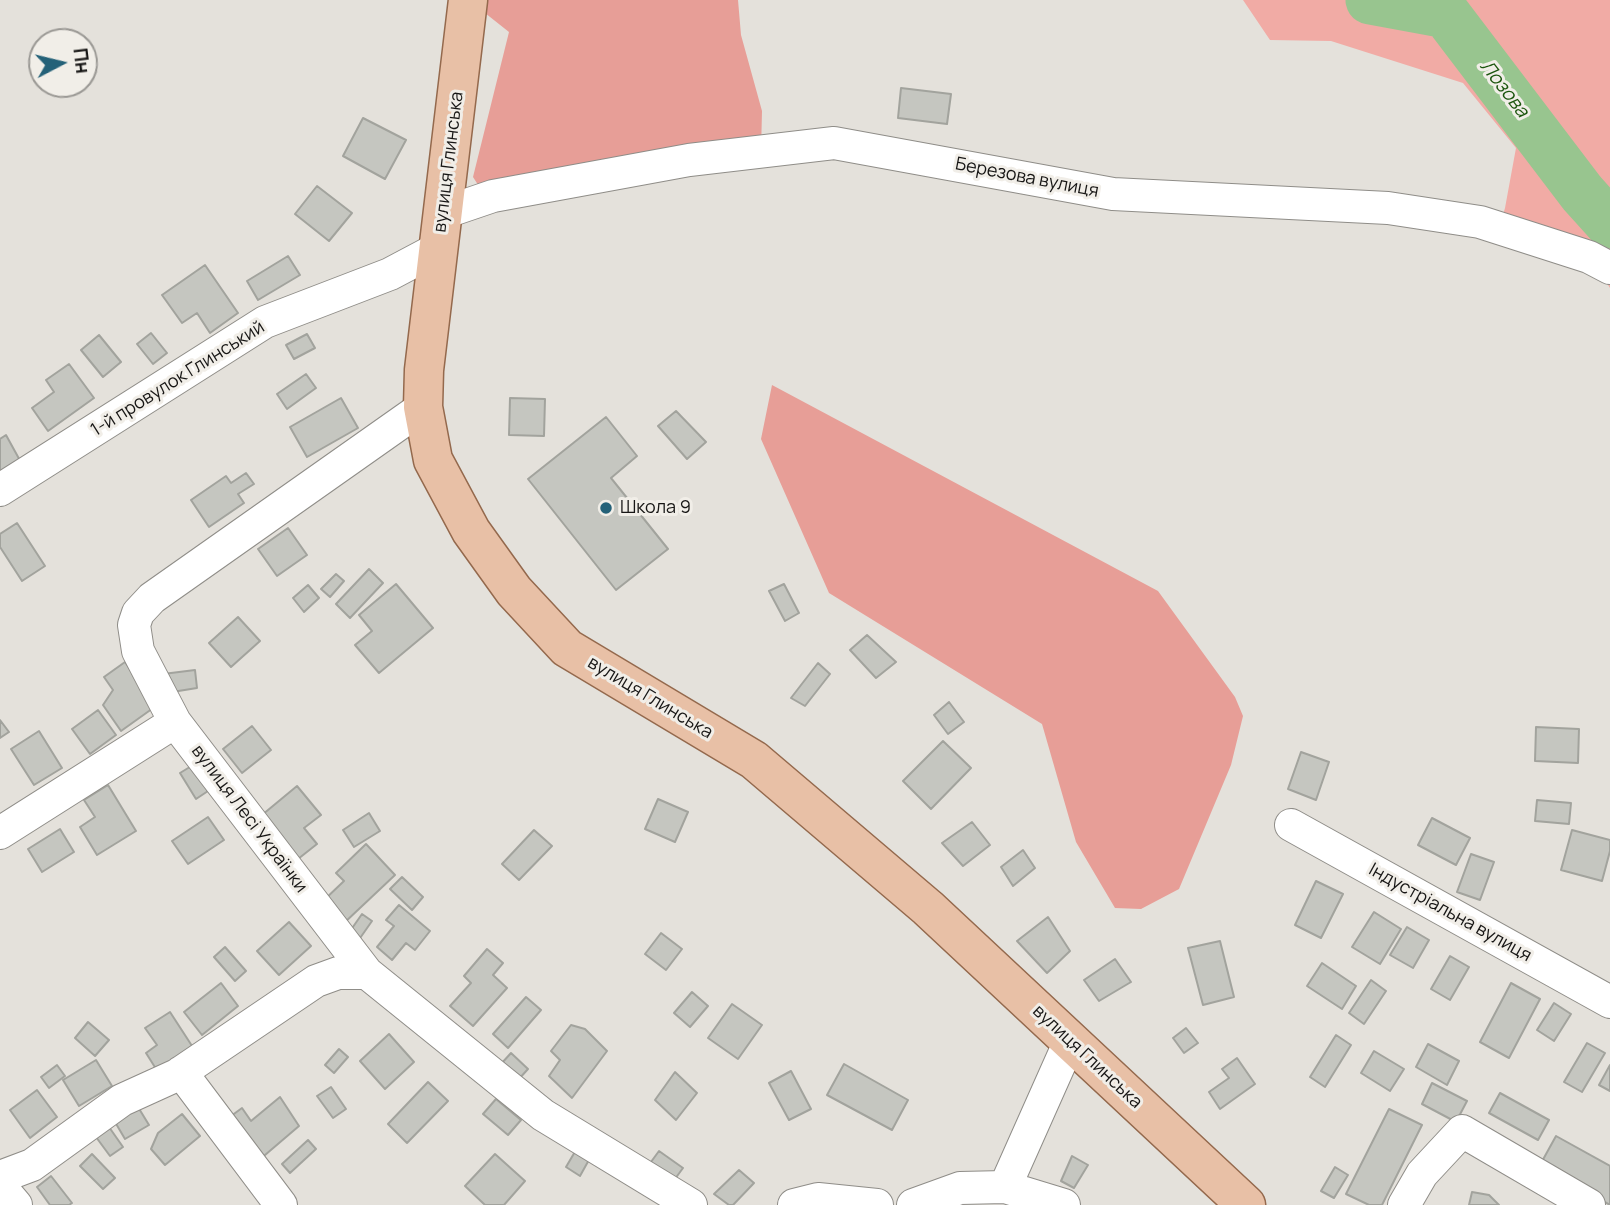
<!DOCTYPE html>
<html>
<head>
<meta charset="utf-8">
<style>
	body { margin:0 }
	#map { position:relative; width:1610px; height:1205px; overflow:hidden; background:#e4e1db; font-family:Manrope,sans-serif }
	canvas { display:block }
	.north { position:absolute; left:28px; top:28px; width:70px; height:70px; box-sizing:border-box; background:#f1eee8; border:2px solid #9a9894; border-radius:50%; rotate:83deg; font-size:19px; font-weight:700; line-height:28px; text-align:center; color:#171615 }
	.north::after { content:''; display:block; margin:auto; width:24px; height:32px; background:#246178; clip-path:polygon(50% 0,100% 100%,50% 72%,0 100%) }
</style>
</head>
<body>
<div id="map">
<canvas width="1610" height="1205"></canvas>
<div class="north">Пн</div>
</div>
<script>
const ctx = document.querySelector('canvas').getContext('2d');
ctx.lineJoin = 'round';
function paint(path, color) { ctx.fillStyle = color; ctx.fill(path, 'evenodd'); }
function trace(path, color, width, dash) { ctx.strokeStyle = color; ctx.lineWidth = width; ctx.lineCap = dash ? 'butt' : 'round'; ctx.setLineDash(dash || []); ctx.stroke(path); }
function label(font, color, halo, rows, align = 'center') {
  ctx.font = font + ' Manrope,sans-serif'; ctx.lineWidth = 6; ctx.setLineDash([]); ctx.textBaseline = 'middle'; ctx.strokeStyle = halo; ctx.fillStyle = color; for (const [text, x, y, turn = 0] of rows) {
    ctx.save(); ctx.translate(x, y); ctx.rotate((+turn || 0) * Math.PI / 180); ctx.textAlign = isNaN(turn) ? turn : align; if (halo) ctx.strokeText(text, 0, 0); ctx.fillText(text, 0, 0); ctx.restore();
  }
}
paint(new Path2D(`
	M1243,0H1610V288L1601,274L1495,242L1505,208L1516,148L1463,83L1331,41L1270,40Z`), '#f1aba5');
paint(new Path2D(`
	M487,0H738L741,35L762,111L761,152L482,191L473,177L509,32L485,13Z
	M772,385L1158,591L1235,697L1243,716L1231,765L1179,889L1141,909L1115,908L1076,842L1042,724L829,593L761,439Z`), '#e79e97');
trace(new Path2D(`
	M1446,14L1454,0`), '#98c58f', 8);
trace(new Path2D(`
	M1370,0L1446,14L1582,193L1610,224`), '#98c58f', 49);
const building = new Path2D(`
	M901,88L951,94L947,124L898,118Z
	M363,118L406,140L385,179L343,156Z
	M317,186L352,213L329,241L295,214Z
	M288,256L300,275L258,300L247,281Z
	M205,265L238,313L210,333L197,313L182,323L162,295Z
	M151,333L167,353L153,364L137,344Z
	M307,334L315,348L294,359L286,345Z
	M99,335L121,362L103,377L81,350Z
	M69,364L94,398L48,431L32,408L54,392L46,380Z
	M306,374L316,388L287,409L277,394Z
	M341,398L358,428L307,457L290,427Z
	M510,398L545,399L544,436L509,435Z
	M676,411L706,442L687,459L658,426Z
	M606,417L637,456L611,478L668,549L616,590L528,479Z
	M6,435L23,466L0,479V439Z
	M246,473L254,484L238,494L244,503L209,527L191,500L226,476L231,483Z
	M17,523L45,566L22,581L0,547V534Z
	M288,528L307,555L277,576L258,549Z
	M369,569L383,583L350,618L336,604Z
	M336,574L344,581L330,597L321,589Z
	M396,584L433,628L379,673L355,645L372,631L359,615Z
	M784,584L799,613L785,621L769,591Z
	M308,585L319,598L304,612L293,598Z
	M238,617L260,641L231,667L209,643Z
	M867,635L896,662L876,678L850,650Z
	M125,662L156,706L121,731L103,705L113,690L104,677Z
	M818,663L830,674L805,706L791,698Z
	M195,670L197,688L166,693L163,674Z
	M949,702L964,722L948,734L934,715Z
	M98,710L116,735L90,754L72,729Z
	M0,720L9,732L0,738Z
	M252,726L271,750L242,773L223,749Z
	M1536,727L1579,729L1578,763L1535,761Z
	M39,731L62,768L34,785L11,749Z
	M943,741L971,768L931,809L903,781Z
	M1301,752L1329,762L1316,800L1288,789Z
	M193,765L208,791L196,799L180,773Z
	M108,785L136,831L97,855L80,827L95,817L84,800Z
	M297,786L321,815L304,828L317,844L298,859L262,815Z
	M658,799L688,812L675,842L645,829Z
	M1537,800L1571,803L1569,824L1535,821Z
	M369,813L380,831L354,847L343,830Z
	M208,817L224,840L188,864L172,841Z
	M1432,818L1470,838L1456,865L1418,845Z
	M972,822L990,845L963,866L942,843Z
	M60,829L74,852L42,872L28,849Z
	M534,830L552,846L519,880L502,864Z
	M1572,830L1610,840V851L1602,881L1561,870Z
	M366,844L395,875L343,924L322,902L344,881L336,873Z
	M1023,850L1035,868L1013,886L1001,867Z
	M1471,854L1494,862L1480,900L1457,892Z
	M402,877L423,897L412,910L390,889Z
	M1316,881L1343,894L1321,938L1295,925Z
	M399,905L430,931L415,950L406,943L392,960L377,947L394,926L386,920Z
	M1374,912L1401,929L1380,964L1352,947Z
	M362,914L372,921L358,941L348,934Z
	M1048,917L1070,951L1047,973L1017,941Z
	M289,922L311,946L279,975L257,951Z
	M1407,927L1429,940L1413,968L1390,955Z
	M661,933L682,949L666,970L645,954Z
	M1220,941L1234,997L1203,1005L1188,948Z
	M225,947L246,971L235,981L214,957Z
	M487,949L503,963L493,975L507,988L473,1026L450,1006L471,983L464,976Z
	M1450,956L1469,967L1450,1000L1431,989Z
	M1115,959L1131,982L1099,1001L1084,980Z
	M1322,963L1356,986L1342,1009L1307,986Z
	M1371,980L1386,991L1364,1024L1349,1013Z
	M221,983L238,1006L202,1035L184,1012Z
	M1511,983L1540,999L1509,1058L1480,1042Z
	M692,992L708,1006L690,1027L674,1013Z
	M526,997L541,1010L508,1048L493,1034Z
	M1554,1003L1571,1014L1554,1041L1537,1030Z
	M732,1004L762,1025L738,1059L708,1038Z
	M170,1012L194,1049L158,1072L146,1053L157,1045L145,1028Z
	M88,1022L109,1040L95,1056L75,1038Z
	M571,1025L585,1029L607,1051L572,1098L549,1076L560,1060L551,1051Z
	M1186,1028L1198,1043L1184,1053L1173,1038Z
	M389,1034L414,1062L385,1089L360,1061Z
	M1336,1035L1351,1045L1325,1087L1310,1077Z
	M1587,1043L1605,1053L1582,1092L1564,1082Z
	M1428,1044L1459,1061L1447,1085L1416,1067Z
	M339,1049L348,1057L334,1073L325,1065Z
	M1374,1051L1404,1069L1390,1091L1361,1073Z
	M511,1053L528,1069L518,1080L501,1064Z
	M1237,1058L1255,1084L1220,1109L1209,1092L1229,1078L1222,1069Z
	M96,1060L112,1086L79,1106L63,1080Z
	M844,1064L908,1100L892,1130L827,1095Z
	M57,1065L65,1076L49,1088L41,1077Z
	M1610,1065V1091L1599,1085Z
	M791,1071L811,1109L789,1120L769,1083Z
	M675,1072L697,1093L676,1120L655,1100Z
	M428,1082L448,1101L407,1143L388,1124Z
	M1432,1083L1467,1101L1456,1122L1422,1104Z
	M331,1087L346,1109L333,1118L317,1096Z
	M37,1090L57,1117L30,1138L10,1110Z
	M1500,1093L1549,1120L1538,1140L1489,1113Z
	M280,1097L299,1126L258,1161L227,1119L242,1108L251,1121Z
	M496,1099L521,1120L508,1135L483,1114Z
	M138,1107L149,1125L125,1139L115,1122Z
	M1389,1109L1422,1125L1382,1205H1369L1346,1194Z
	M182,1114L200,1136L165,1165L151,1149L158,1133Z
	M109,1127L123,1147L110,1156L96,1137Z
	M1556,1136L1610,1166V1205L1540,1165Z
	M308,1140L316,1149L290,1173L282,1164Z
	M576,1150L590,1158L580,1176L566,1167Z
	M659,1151L683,1168L672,1183L648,1166Z
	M92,1154L115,1178L103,1189L80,1166Z
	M495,1154L525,1181L504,1205H485L465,1186Z
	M1072,1156L1088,1165L1074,1188L1061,1181Z
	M1335,1167L1348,1175L1334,1198L1321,1191Z
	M739,1170L754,1183L733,1205H729L714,1194Z
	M51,1176L72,1203L69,1205H50L37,1187Z
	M1472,1192L1489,1195L1499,1205H1469Z`);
paint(building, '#c5c6c0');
trace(building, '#a2a39d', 2);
const minor = new Path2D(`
	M443,213L493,196L689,160L834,143L1113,194L1388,208L1480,222L1589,257L1610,268
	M423,407L152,598L138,613L134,625L138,651L175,722L367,973L543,1115L691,1205
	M0,490L265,322L390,274L439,248
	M1291,825L1610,1002
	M0,833L175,722
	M181,1072L281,1205
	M0,1177L32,1165L122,1100L177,1075L316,981L338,973H367
	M0,1186L16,1205
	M1005,1187L1070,1041
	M794,1205L818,1199L877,1205
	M913,1205L960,1188L1005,1187L1064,1205
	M1404,1205L1422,1174L1462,1131L1589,1205`);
const major = new Path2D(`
	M468,0L424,370L423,407L433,460L471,531L514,591L567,648L754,760L928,908L1246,1205`);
trace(minor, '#8f8d88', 34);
trace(major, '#94694d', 41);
trace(minor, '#fff', 32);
trace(major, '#e8c0a6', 38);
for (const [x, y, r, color] of [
	[606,508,7,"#246178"]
]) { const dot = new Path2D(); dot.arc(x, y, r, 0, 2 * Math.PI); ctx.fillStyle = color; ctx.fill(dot); trace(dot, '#f1eee8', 2.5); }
label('18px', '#171615', '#f1eee8', [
	["вулиця Глинська",449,162,-83],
	["Березова вулиця",1027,178,11],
	["1-й провулок Глинський",178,379,-32],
	["вулиця Глинська",650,698,31],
	["вулиця Лесі Українки",249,819,53],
	["Індустріальна вулиця",1450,913,29],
	["вулиця Глинська",1087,1057,43]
]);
label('18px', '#171615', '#f1eee8', [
	["Школа 9",620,508]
], 'left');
label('italic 19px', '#1c560e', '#f1eee8', [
	["Лозова",1504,89,52]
]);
</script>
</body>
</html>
